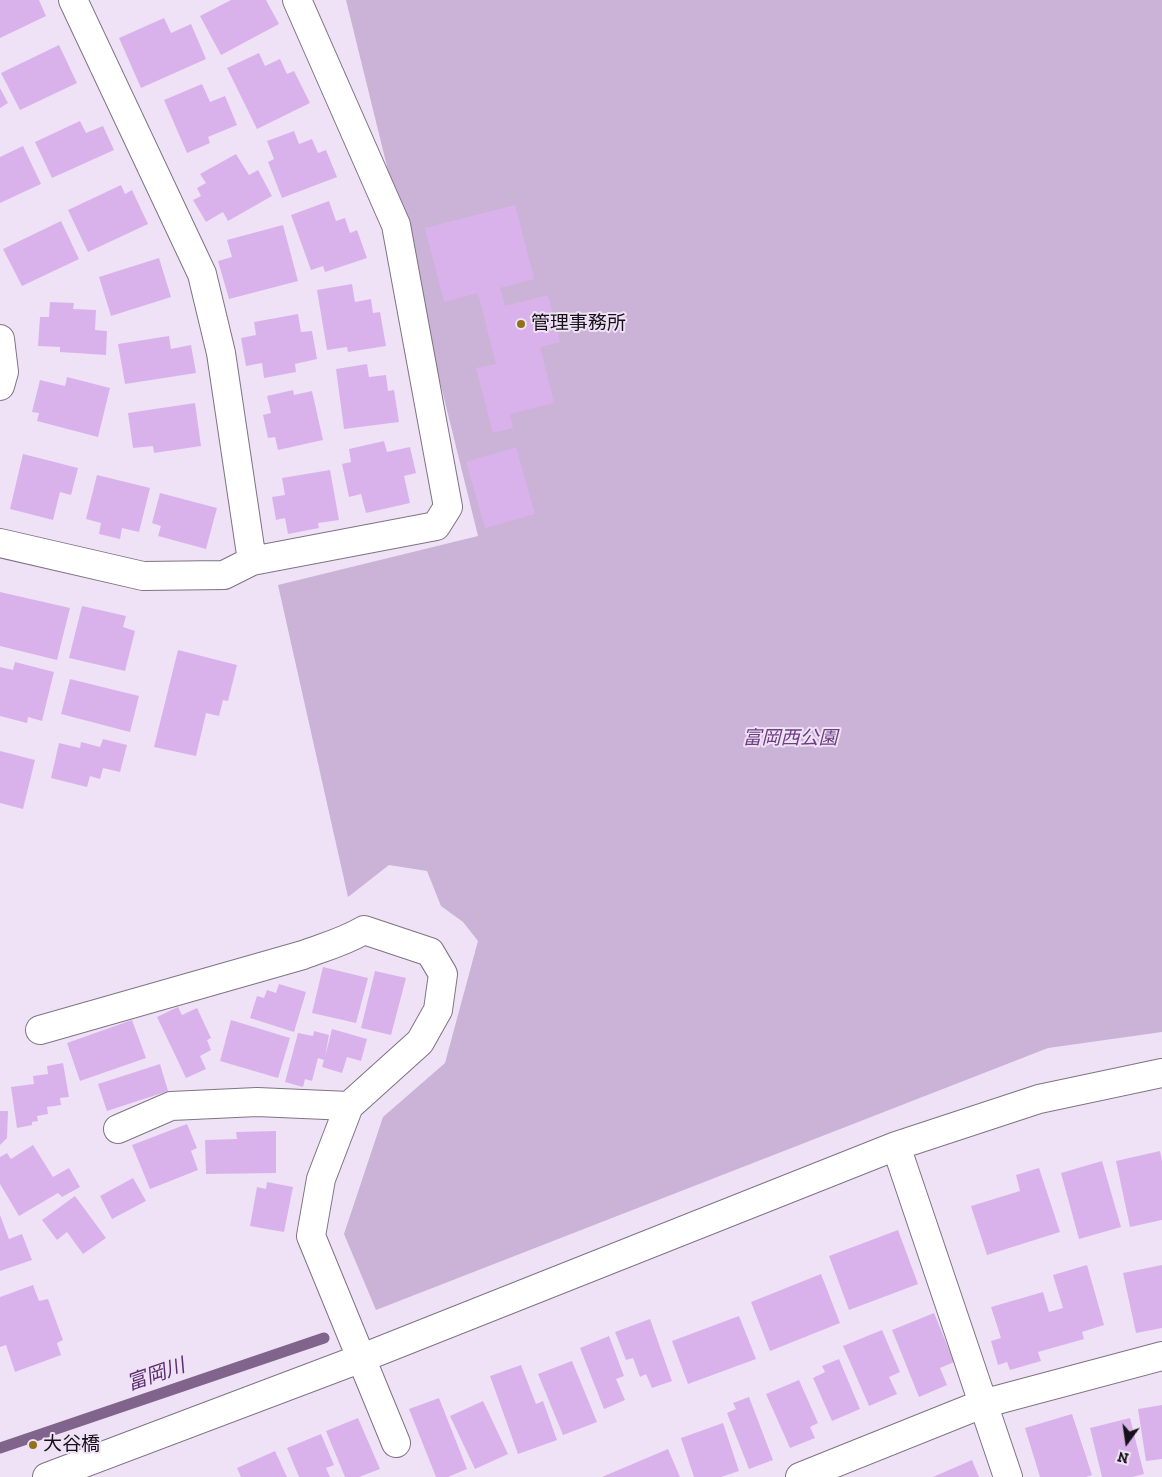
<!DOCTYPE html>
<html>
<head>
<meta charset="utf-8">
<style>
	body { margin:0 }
	#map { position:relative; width:1162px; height:1477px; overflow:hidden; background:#efe2f6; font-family:"Zilla Slab",serif }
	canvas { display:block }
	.north { position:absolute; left:1102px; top:1417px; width:50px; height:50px; -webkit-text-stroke:4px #efe2f6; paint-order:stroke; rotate:194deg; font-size:14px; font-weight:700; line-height:20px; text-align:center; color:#171219 }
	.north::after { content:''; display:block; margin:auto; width:18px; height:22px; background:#171219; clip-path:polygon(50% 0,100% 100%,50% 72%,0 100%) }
</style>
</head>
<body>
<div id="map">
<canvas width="1162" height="1477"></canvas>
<div class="north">N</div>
</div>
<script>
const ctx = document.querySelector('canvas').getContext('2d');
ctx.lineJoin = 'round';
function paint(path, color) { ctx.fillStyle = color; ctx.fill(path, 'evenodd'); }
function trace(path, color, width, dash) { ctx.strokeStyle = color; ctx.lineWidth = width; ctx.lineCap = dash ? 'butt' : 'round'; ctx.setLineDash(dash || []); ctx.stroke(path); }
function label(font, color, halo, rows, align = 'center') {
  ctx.font = font + ' "Zilla Slab","Noto Sans JP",serif'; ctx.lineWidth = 4; ctx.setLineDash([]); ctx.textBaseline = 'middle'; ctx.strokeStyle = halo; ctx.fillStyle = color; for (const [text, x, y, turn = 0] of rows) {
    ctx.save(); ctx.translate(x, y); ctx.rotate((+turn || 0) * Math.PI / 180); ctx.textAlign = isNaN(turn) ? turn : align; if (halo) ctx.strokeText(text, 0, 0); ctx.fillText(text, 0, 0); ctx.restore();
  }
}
paint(new Path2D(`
	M346,0H1162V1032L1048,1048L376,1310L344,1234L383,1117L445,1063L478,941L463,922L441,906L427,871L389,865L348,897L278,585L478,536Z`), '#cbb2d7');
trace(new Path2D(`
	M0,1448L324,1338`), '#80648c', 11);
paint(new Path2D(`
	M0,0H39L46,16L0,38Z
	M231,0H266L279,24L221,55L200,16Z
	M164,18L171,33L191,24L206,59L141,88L119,38Z
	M59,45L77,83L20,110L1,73Z
	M259,53L265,66L280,59L287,74L294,71L310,103L257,129L227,68Z
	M202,84L210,102L225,96L237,125L208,137L210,143L187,153L164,100Z
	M0,88L8,103L0,108Z
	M80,121L86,133L103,126L114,150L52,178L35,142Z
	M294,131L299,144L312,139L318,153L326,150L337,177L282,198L268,162L274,159L267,141Z
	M23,146L41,184L0,203V157Z
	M236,154L249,175L258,170L272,196L228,221L223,212L206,222L193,200L201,196L197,188L206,183L200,174Z
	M121,185L125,194L132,190L148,224L88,252L68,210Z
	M329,201L336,221L345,218L350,233L357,230L367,258L325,272L323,266L311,270L291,215Z
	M515,205L534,279L500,288L505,306L548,295L560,342L540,347L554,403L510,414L513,428L493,433L476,368L496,364L478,293L444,302L425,228Z
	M61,221L79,259L22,286L3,249Z
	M283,225L298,281L229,299L218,261L232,257L227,240Z
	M159,258L171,297L111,316L99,277Z
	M352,284L355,302L371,299L373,313L380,312L386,346L348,352L347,347L327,350L317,290Z
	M50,302L74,303L73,309L96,310L95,330L107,331L106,355L60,352V347L38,346L40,317H49Z
	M298,314L301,332L312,331L317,359L295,364L296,372L264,378L262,363L246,366L241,338L256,335L254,322Z
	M169,336L171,349L191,345L196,373L125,384L118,344Z
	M367,364L369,377L386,375L388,391L394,390L399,422L344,429L336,369Z
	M67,377L110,388L98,437L37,421L39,413L32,412L40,380L65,386Z
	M293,390L294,395L312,391L323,440L278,450L275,437L268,438L263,415L271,413L267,396Z
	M195,403L201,446L154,453L153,446L133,448L128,413Z
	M384,441L387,452L410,447L416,473L404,476L410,503L366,513L361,494L349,497L342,464L351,462L349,449Z
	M516,447L535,514L485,528L466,462Z
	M23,454L78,468L71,495L60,492L53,520L10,509Z
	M330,470L339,520L318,523L319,528L288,534L285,518L276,520L272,497L285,495L282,478Z
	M97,475L150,488L139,532L122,528L120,539L99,534L101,523L86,519Z
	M160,493L217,508L206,549L158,536L161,526L152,523Z
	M0,592L70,608L57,660L0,646Z
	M82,606L126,616L123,627L135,631L125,671L69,658Z
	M178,650L237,665L228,701L223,700L219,716L206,713L196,756L154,747Z
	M15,662L54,672L42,721L28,717L27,723L0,716V667L13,670Z
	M70,679L139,696L130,732L61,714Z
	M103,739L127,745L120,772L103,768L100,779L90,776L87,787L51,778L59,743L80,748L81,742L100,747Z
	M0,751L35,760L23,809L0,803Z
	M323,967L368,978L356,1023L312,1013Z
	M375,971L406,978L391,1035L361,1028Z
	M279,984L306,992L294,1032L250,1018L257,996L264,998L267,990L276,993Z
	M178,1007L182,1015L197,1008L211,1038L207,1040L211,1050L200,1056L206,1069L186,1078L157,1017Z
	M132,1020L146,1058L80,1081L67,1043Z
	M231,1020L290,1038L278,1078L220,1061Z
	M332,1029L367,1039L361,1061L347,1057L342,1073L322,1067L324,1060L318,1058L312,1081L305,1079L303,1087L285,1082L298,1033L313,1036L314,1031L329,1035L325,1057Z
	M63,1063L69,1097L60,1098L61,1105L47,1107L48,1114L37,1116L38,1121L32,1122V1125L17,1128L11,1087L34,1084L33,1076L48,1074L47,1066Z
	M160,1064L168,1091L107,1111L98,1084Z
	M0,1111H8L7,1138L0,1145Z
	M187,1124L197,1148L191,1151L198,1170L150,1189L132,1145Z
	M276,1131V1173L206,1174L205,1140L237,1139L236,1132Z
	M33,1145L53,1177L69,1168L80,1187L62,1197L58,1193L19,1216L0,1184V1157L7,1153L11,1159Z
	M1160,1151L1162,1161V1220L1130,1227L1116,1161Z
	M1102,1161L1121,1227L1079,1239L1061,1173Z
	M1039,1168L1060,1232L987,1255L971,1206L1020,1191L1016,1175Z
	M133,1178L146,1201L112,1219L100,1196Z
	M267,1182L293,1187L284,1232L250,1226L257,1187L266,1189Z
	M75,1196L106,1238L83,1254L67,1232L57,1240L42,1220Z
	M0,1215L9,1239L22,1234L32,1260L0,1271Z
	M898,1230L918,1284L849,1310L829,1256Z
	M1087,1265L1104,1325L1082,1332L1084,1339L1038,1352L1041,1361L1010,1370L1007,1362L998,1365L991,1341L1001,1338L991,1307L1043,1292L1049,1312L1063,1308L1053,1275Z
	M1162,1265V1328L1136,1333L1123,1273Z
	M821,1274L840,1323L770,1351L751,1302Z
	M33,1285L39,1301L48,1299L63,1340L57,1343L61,1355L15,1372L6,1345L0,1347V1297Z
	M934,1313L954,1362L940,1368L947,1385L919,1397L892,1330Z
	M739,1316L756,1359L688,1384L672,1341Z
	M650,1319L672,1381L652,1388L646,1374L640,1377L633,1358L626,1360L615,1332Z
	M882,1330L900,1372L889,1377L897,1394L869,1406L843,1346Z
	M609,1336L624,1376L616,1379L625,1400L604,1409L580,1348Z
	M839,1359L860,1409L832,1421L813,1378L825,1372L822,1366Z
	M572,1361L597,1422L563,1435L538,1374Z
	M521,1365L536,1404L543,1401L557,1440L518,1454L490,1376Z
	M799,1380L818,1423L810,1427L815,1438L790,1448L766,1394Z
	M749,1397L773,1460L749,1469L727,1413L736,1409L733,1403Z
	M439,1398L467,1469L448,1477H436L409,1409Z
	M483,1401L508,1454L475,1469L450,1416Z
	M1162,1405V1459L1146,1461L1138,1409Z
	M1072,1414L1092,1475L1086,1477H1040L1025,1428Z
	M358,1418L380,1469L359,1477H345L326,1431Z
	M1130,1418L1144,1474L1132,1477H1102L1090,1428Z
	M723,1423L739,1471L721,1477H694L681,1438Z
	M321,1434L334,1465L326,1468L330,1477H299L287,1448Z
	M668,1449L680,1477H602Z
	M275,1451L287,1477H241L237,1468Z
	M972,1460L979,1477H933Z`), '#dab2eb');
const minor = new Path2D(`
	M73,0L202,274L221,353L252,561
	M0,339L4,372L0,386
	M0,543L143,576L224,575L252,561L436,526L448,507L396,225L297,0
	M40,1030L303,955C324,947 344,942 364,930L430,952L443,974L438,1010L420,1042L349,1106L321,1179L311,1236L396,1443
	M118,1129L171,1106L257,1102L349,1106
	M896,1146L1008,1477
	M47,1477L362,1358L896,1146L1039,1099L1162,1073
	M800,1477L982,1404L1162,1356`);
trace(minor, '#7f7384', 30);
trace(minor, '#fff', 28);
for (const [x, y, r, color] of [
	[521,324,5,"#927117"],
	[33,1445,5,"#927117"]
]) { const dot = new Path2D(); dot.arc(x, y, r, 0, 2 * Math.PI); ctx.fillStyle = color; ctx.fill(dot); trace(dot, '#efe2f6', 2); }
label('19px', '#171219', '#efe2f6', [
	["管理事務所",531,324],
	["大谷橋",43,1445]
], 'left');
label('italic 19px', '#6e3e83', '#efe2f6', [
	["富岡西公園",790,739]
]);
label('italic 20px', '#5c2c6f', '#efe2f6', [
	["富岡川",156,1375,-19]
]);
</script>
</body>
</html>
